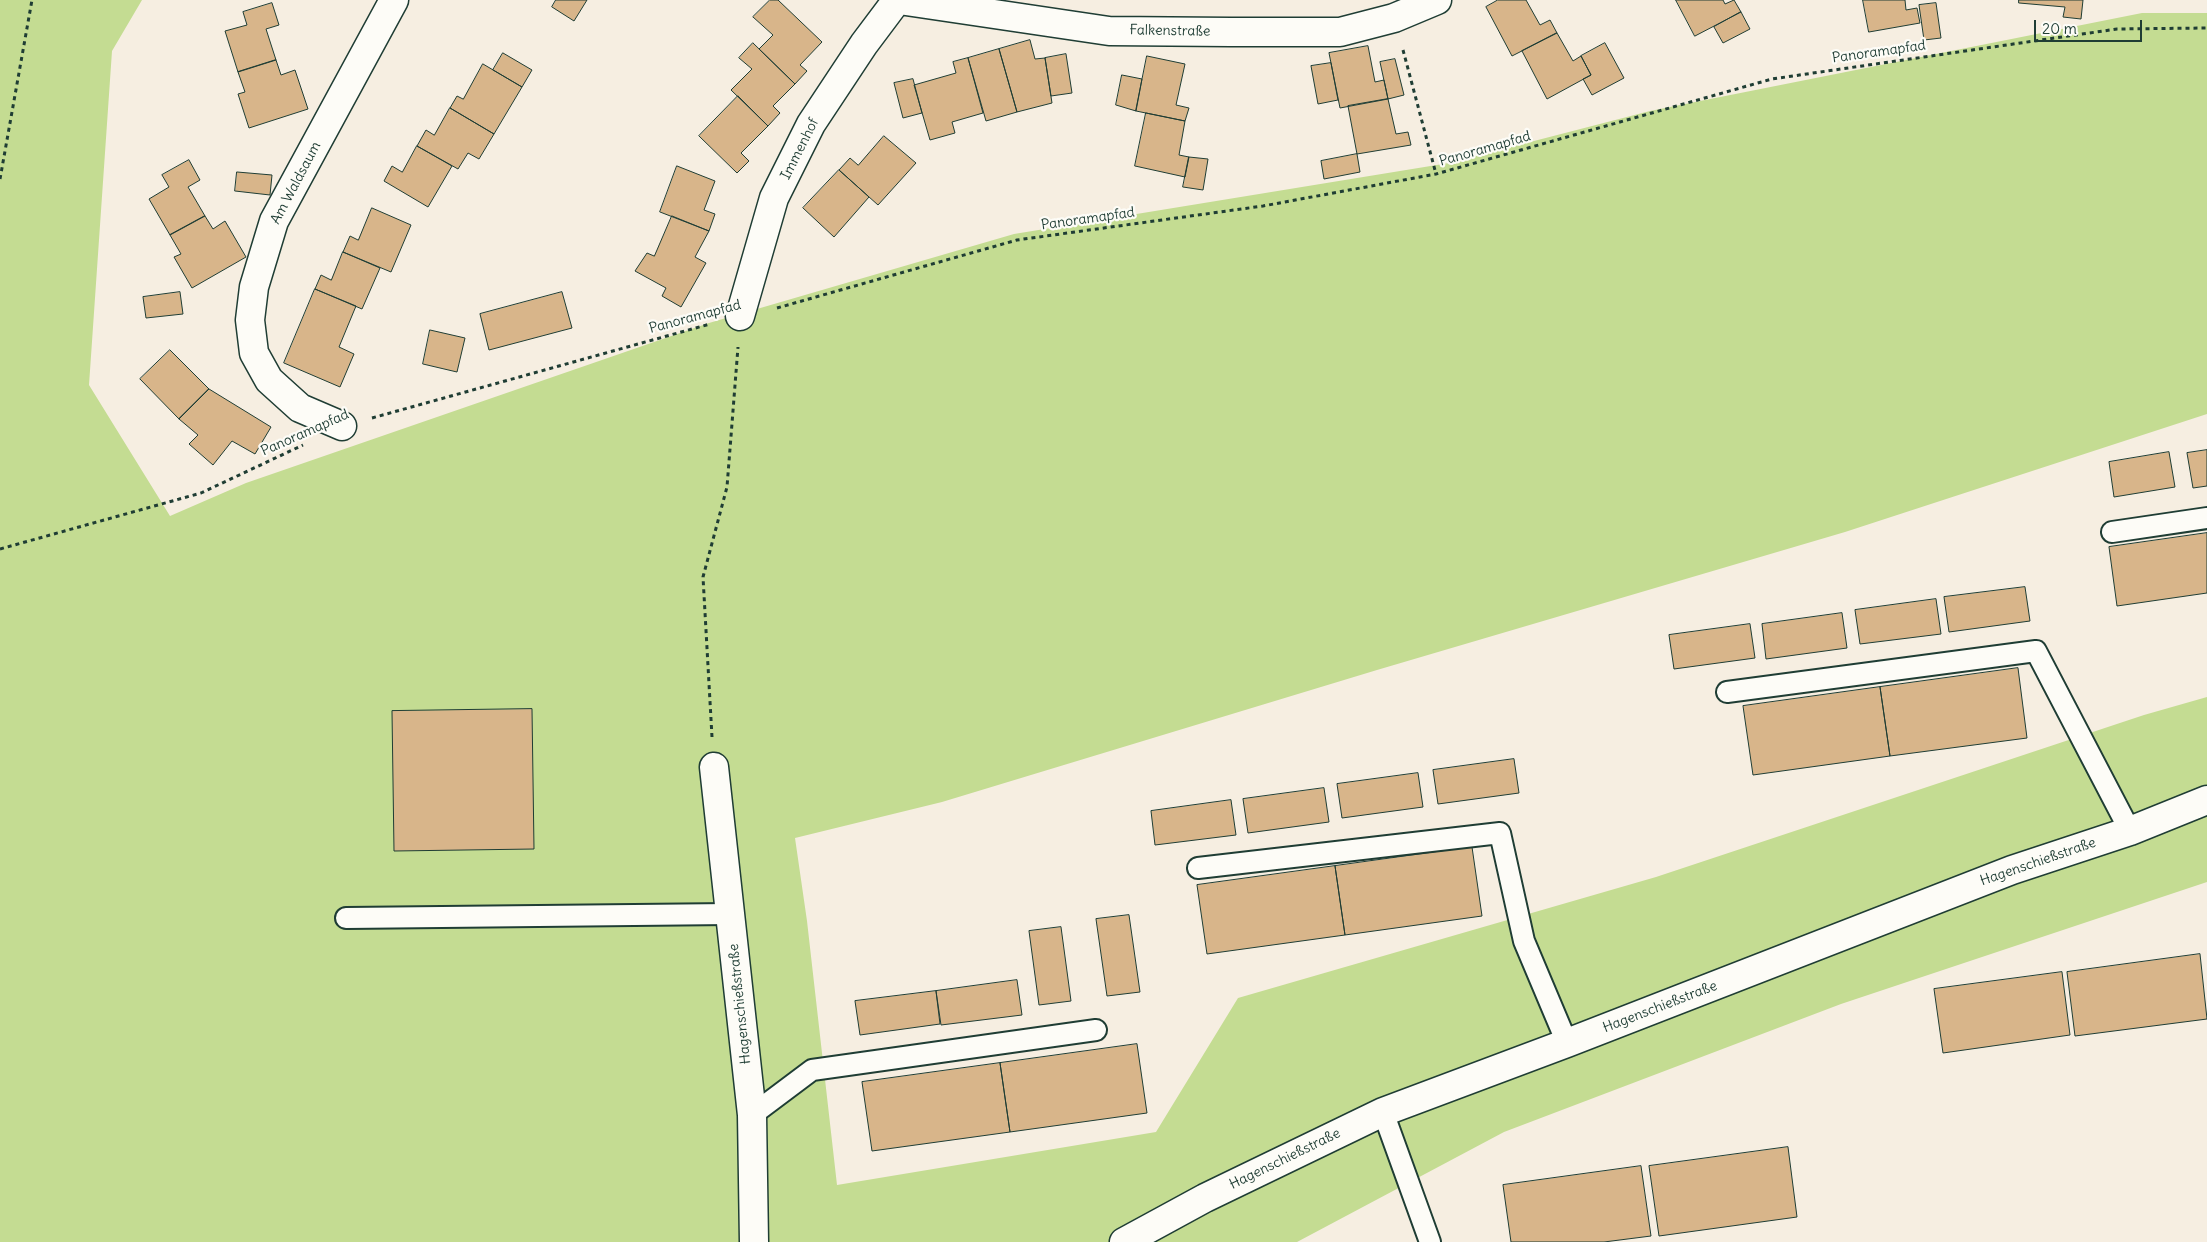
<!DOCTYPE html>
<html>
<head>
<meta charset="utf-8">
<style>
	body { margin:0 }
	#map { position:relative; width:2207px; height:1242px; overflow:hidden; background:#f6eee1; font-family:Delius,sans-serif }
	canvas { display:block }
	.scale { position:absolute; left:2034px; top:20px; width:108px; height:22px; box-sizing:border-box; border:2px solid #1f3d34; border-top:0; padding-left:6px; font-size:15px; line-height:18px; white-space:nowrap; color:#1f3d34; -webkit-text-stroke:4px #fdfcf7; paint-order:stroke }
</style>
</head>
<body>
<div id="map">
<canvas width="2207" height="1242"></canvas>
<div class="scale">20 m</div>
</div>
<script>
const ctx = document.querySelector('canvas').getContext('2d');
ctx.lineJoin = 'round';
function paint(path, color) { ctx.fillStyle = color; ctx.fill(path, 'evenodd'); }
function trace(path, color, width, dash) { ctx.strokeStyle = color; ctx.lineWidth = width; ctx.lineCap = dash ? 'butt' : 'round'; ctx.setLineDash(dash || []); ctx.stroke(path); }
function label(font, color, halo, rows, align = 'center') {
  ctx.font = font + ' Delius,sans-serif'; ctx.lineWidth = 4.5; ctx.setLineDash([]); ctx.textBaseline = 'middle'; ctx.strokeStyle = halo; ctx.fillStyle = color; for (const [text, x, y, turn = 0] of rows) {
    ctx.save(); ctx.translate(x, y); ctx.rotate((+turn || 0) * Math.PI / 180); ctx.textAlign = isNaN(turn) ? turn : align; if (halo) ctx.strokeText(text, 0, 0); ctx.fillText(text, 0, 0); ctx.restore();
  }
}
paint(new Path2D(`
	M0,0H142L112,51L89,385L170,516L246,483L709,323L1014,234L1449,163L1650,111L2142,13H2207V414L1845,532L1377,670L942,802L795,838L807,921L837,1185L1156,1132L1238,998L1656,877L2144,715L2207,697V882L1841,1004L1504,1132L1297,1242H0Z`), '#c4dc92');
const building = new Path2D(`
	M556,0H587L574,21L552,7Z
	M770,0H778L822,42L800,65L807,71L795,84L759,49L773,35L753,17Z
	M1498,0H1526L1540,25L1550,20L1557,33L1512,56L1486,7Z
	M1676,0H1723L1725,4L1734,0L1741,12L1695,36Z
	M1863,0H1905L1906,10L1917,8L1920,23L1869,32Z
	M2019,0H2083L2081,19L2063,17L2065,7L2019,3Z
	M272,3L279,25L266,29L276,60L238,72L225,31L247,25L243,12Z
	M1936,3L1941,38L1924,40L1919,5Z
	M1741,12L1750,29L1723,43L1714,27Z
	M1557,33L1573,61L1581,56L1591,75L1547,99L1522,51Z
	M1030,40L1035,59L1045,58L1052,103L1017,112L999,49Z
	M753,43L795,84L773,106L780,113L768,126L731,90L752,69L739,58Z
	M1605,43L1624,78L1592,95L1583,79L1591,75L1581,56Z
	M1368,46L1375,82L1384,80L1388,99L1340,108L1329,53Z
	M999,49L1017,112L986,121L968,58Z
	M503,53L532,70L522,87L493,70Z
	M1066,54L1072,93L1051,96L1045,58Z
	M1147,56L1185,64L1176,105L1189,108L1185,121L1136,111Z
	M968,58L983,113L952,122L955,133L930,140L914,85L956,73L953,62Z
	M1395,59L1404,95L1388,99L1380,62Z
	M276,60L281,75L295,70L308,109L249,128L238,94L245,92L238,72Z
	M1331,63L1338,100L1318,104L1311,66Z
	M483,64L522,87L494,134L450,108L457,96L463,99Z
	M1122,75L1142,79L1136,111L1116,105Z
	M913,79L922,113L903,118L894,83Z
	M738,96L768,126L741,153L749,161L737,173L699,136Z
	M1388,99L1396,134L1408,132L1411,145L1357,154L1348,106Z
	M450,108L494,134L479,159L468,153L458,169L417,146L426,130L434,135Z
	M1146,113L1185,121L1179,155L1189,157L1185,177L1135,166Z
	M884,136L916,163L878,205L839,170L850,158L858,165Z
	M417,146L452,166L428,207L384,181L392,166L402,172Z
	M1357,154L1360,172L1324,179L1321,161Z
	M1189,157L1208,159L1203,190L1183,187Z
	M189,160L200,180L188,187L205,216L170,235L149,199L169,187L162,175Z
	M677,166L715,181L704,210L715,214L709,231L660,212Z
	M839,170L869,197L834,237L803,208Z
	M237,172L272,175L270,195L235,191Z
	M372,208L411,225L391,272L343,252L350,236L358,240Z
	M205,216L213,229L225,221L246,257L192,288L174,257L181,254L170,235Z
	M672,216L709,231L695,257L706,263L681,307L662,296L666,288L635,271L647,253L654,256Z
	M343,252L380,268L362,309L315,289L321,275L331,280Z
	M315,289L356,306L339,347L354,354L340,387L284,363Z
	M180,292L183,314L146,318L143,297Z
	M562,292L572,328L489,350L480,314Z
	M430,330L465,338L457,372L423,364Z
	M170,350L209,389L179,419L140,379Z
	M209,389L271,427L255,454L232,441L213,465L189,444L198,435L179,419Z
	M2207,450V486L2193,488L2187,453Z
	M2169,452L2175,487L2114,497L2109,462Z
	M2207,533V593L2117,606L2109,547Z
	M2025,587L2030,621L1949,632L1944,597Z
	M1936,599L1941,634L1860,644L1855,610Z
	M1842,613L1847,648L1766,659L1762,624Z
	M1750,624L1755,658L1674,669L1669,635Z
	M2018,668L2027,738L1890,756L1880,687Z
	M1880,687L1890,756L1753,775L1743,706Z
	M532,709L534,849L394,851L392,711Z
	M1514,759L1519,793L1438,804L1433,770Z
	M1418,773L1423,807L1342,818L1337,784Z
	M1324,788L1329,822L1248,833L1243,799Z
	M1231,800L1236,835L1155,845L1151,811Z
	M1472,847L1482,916L1345,935L1335,866Z
	M1335,866L1345,935L1207,954L1197,885Z
	M1129,915L1140,992L1107,996L1096,919Z
	M1061,927L1071,1001L1039,1005L1029,931Z
	M2200,954L2207,1019L2075,1036L2067,972Z
	M2062,972L2070,1035L1943,1053L1934,989Z
	M1017,980L1022,1015L941,1025L936,991Z
	M936,991L940,1024L860,1035L855,1001Z
	M1137,1044L1147,1113L1010,1132L1000,1063Z
	M1000,1063L1010,1132L872,1151L862,1082Z
	M1788,1147L1797,1217L1659,1236L1649,1166Z
	M1641,1166L1651,1236L1604,1242H1511L1503,1185Z`);
paint(building, '#d8b58a');
trace(building, '#1f3d34', 1);
const service = new Path2D(`
	M2112,532L2207,518
	M1727,692L2036,651L2130,831
	M1198,868L1500,833L1524,941L1567,1043
	M346,918L730,914
	M1383,1112L1430,1242
	M752,1115L812,1070L1096,1030`);
const minor = new Path2D(`
	M899,0L1109,31L1231,32H1340L1394,18L1437,0
	M740,316L774,198L811,124L864,44L897,0
	M342,426L300,408L269,380L254,353L250,320L254,287L274,221L394,0
	M714,767L752,1115L754,1242
	M1124,1242L1205,1198L1383,1112L1567,1043L2012,870L2130,831L2207,800`);
trace(service, '#1f3d34', 24);
trace(minor, '#1f3d34', 31);
trace(new Path2D(`
	M1403,50L1436,174
	M0,179L32,0
	M777,308L1017,240L1263,206L1436,174L1772,79L2117,29L2207,28
	M372,418L710,324
	M0,549L201,493L303,445
	M712,737L703,577L727,487L738,347`), '#1f3d34', 3, [4, 4]);
trace(service, '#fdfcf7', 20);
trace(minor, '#fdfcf7', 28);
label('14px', '#1f3d34', '#fdfcf7', [
	["Falkenstraße",1170,31,1],
	["Panoramapfad",1879,52,-8],
	["Immenhof",800,149,-63],
	["Panoramapfad",1485,149,-16],
	["Am Waldsaum",296,183,-62],
	["Panoramapfad",1088,219,-8],
	["Panoramapfad",695,317,-15],
	["Panoramapfad",305,433,-24],
	["Hagenschießstraße",2038,862,-19],
	["Hagenschießstraße",740,1004,-96],
	["Hagenschießstraße",1660,1007,-21],
	["Hagenschießstraße",1285,1159,-26]
]);
</script>
</body>
</html>
